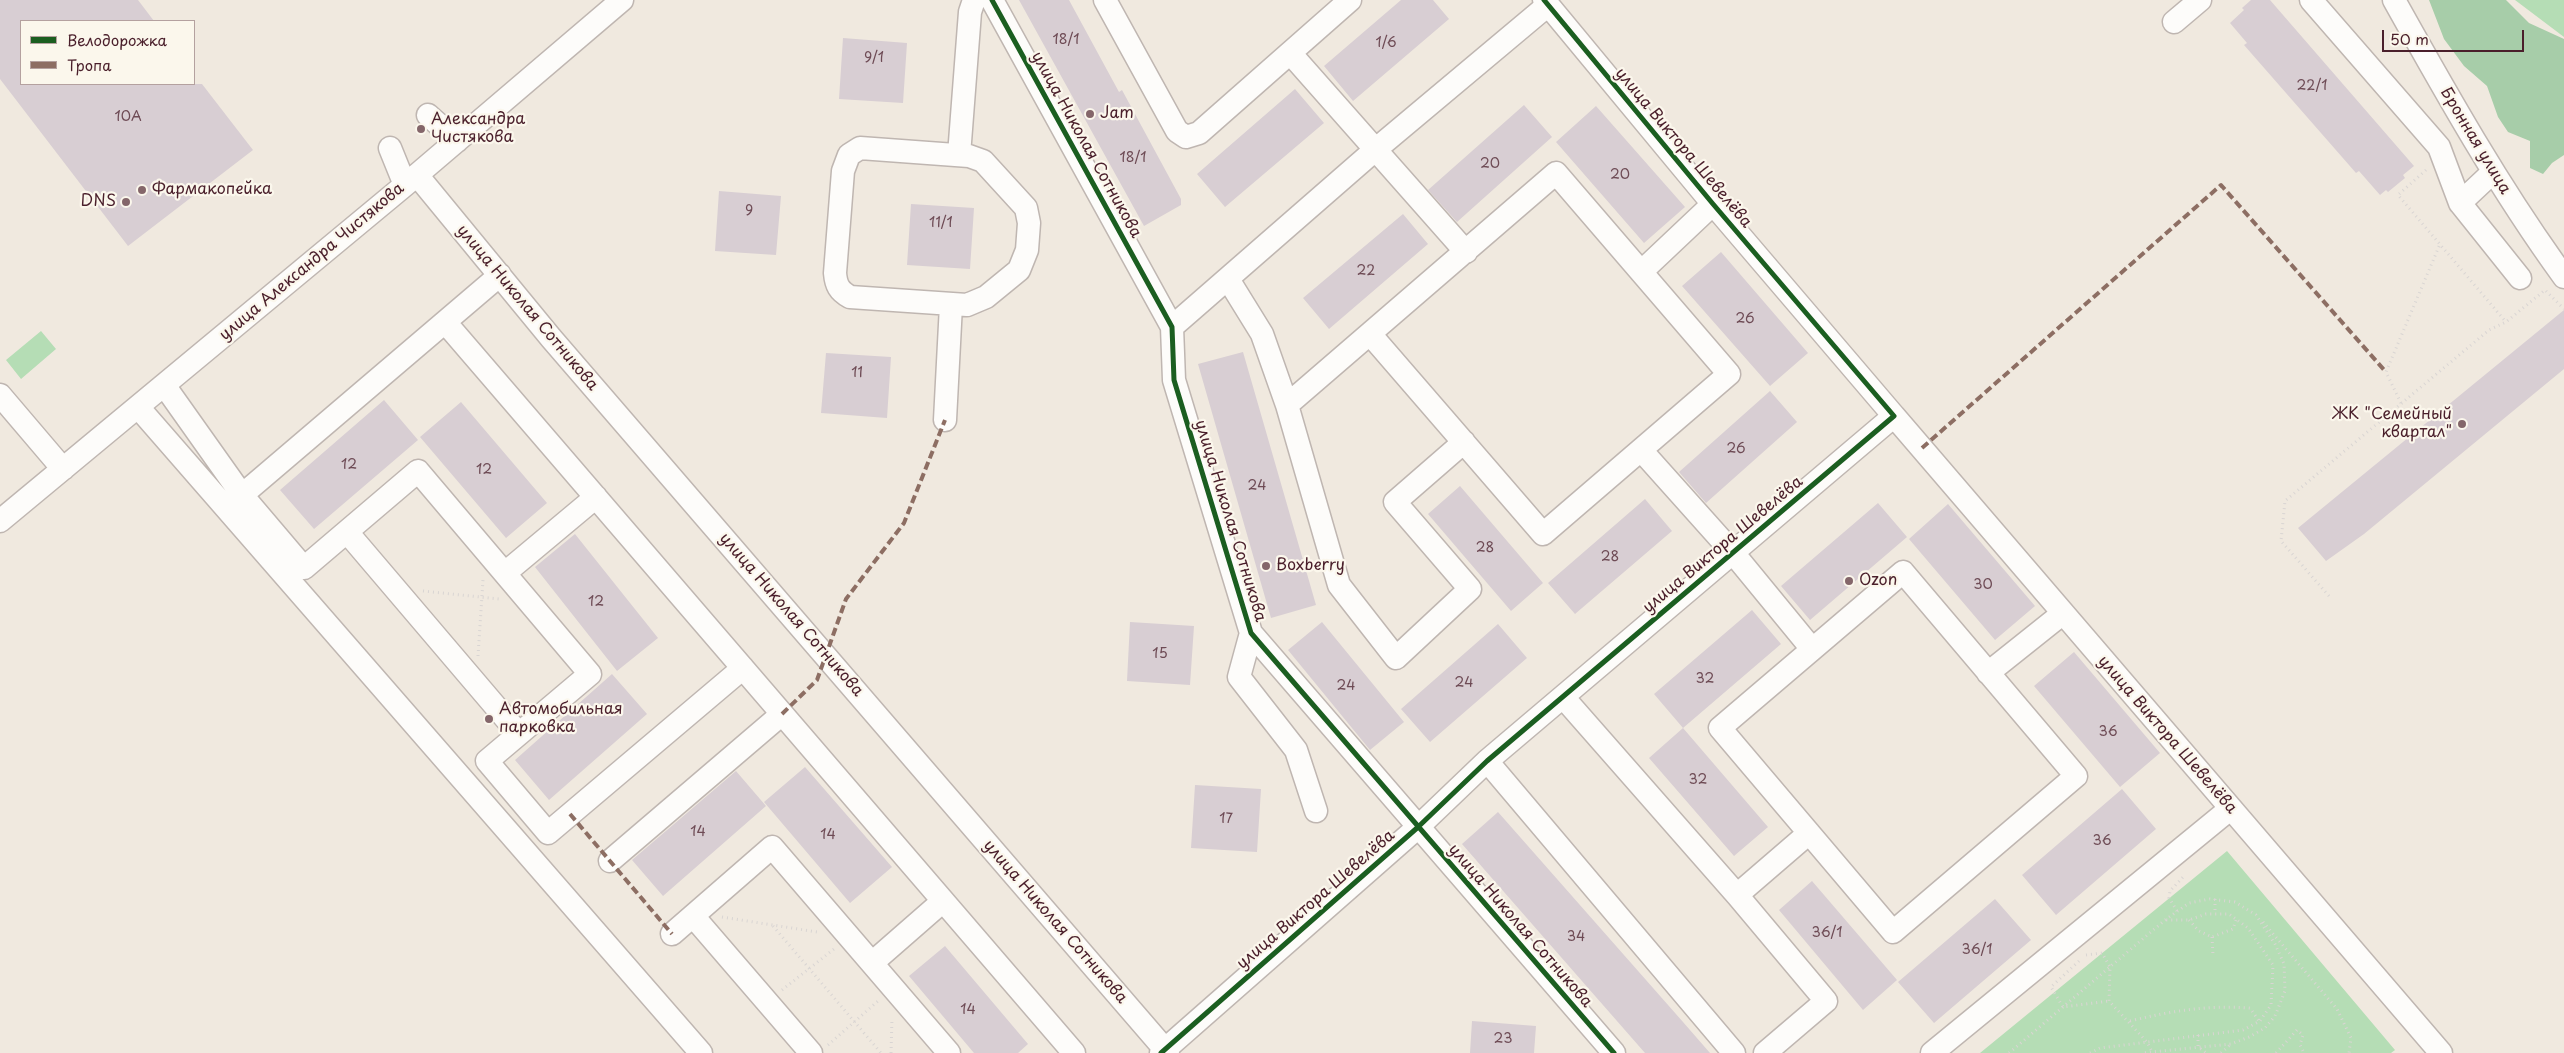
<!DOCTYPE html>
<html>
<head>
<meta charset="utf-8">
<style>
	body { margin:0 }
	#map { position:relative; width:2564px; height:1053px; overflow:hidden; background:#f0e9df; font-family:"Playpen Sans",sans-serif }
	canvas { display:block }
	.legend { position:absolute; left:20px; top:20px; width:175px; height:65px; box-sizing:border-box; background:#fbf7ec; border:1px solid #b4a19f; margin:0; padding:6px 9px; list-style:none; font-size:15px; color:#4a1f2b }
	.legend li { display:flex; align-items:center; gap:10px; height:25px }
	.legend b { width:25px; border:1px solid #b4a19f }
	.scale { position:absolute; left:2382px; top:30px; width:142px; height:22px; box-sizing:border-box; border:2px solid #4a1f2b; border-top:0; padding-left:6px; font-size:15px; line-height:18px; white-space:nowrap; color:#4a1f2b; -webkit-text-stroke:4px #fbf7ec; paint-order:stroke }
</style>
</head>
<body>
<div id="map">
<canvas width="2564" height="1053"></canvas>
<ul class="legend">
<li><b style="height:6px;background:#1b5e20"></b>Велодорожка</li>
<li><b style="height:6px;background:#8d6e63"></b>Тропа</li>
</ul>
<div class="scale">50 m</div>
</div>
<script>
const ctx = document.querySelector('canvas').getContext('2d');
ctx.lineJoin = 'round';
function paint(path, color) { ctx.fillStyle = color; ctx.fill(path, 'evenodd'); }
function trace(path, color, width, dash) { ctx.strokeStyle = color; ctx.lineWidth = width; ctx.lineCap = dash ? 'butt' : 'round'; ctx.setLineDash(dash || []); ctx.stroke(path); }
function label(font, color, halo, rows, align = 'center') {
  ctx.font = font + ' "Playpen Sans",sans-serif'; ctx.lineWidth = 4.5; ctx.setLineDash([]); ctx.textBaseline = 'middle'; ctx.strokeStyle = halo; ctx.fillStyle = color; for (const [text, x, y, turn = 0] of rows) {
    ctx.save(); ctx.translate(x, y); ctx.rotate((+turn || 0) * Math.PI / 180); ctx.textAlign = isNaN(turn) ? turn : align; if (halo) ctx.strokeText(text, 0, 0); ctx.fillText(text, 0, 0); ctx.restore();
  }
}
paint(new Path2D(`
	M2515,0H2564V37Z
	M41,331L56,349L21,379L6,360Z
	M2227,851L2395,1050L2391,1053H1980Z`), '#b5ddb5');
paint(new Path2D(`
	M2429,0H2506L2529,23L2564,39V155L2552,163L2543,174L2530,168V141L2508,132L2498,117L2487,86L2464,66L2444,39Z`), '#a7cda9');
paint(new Path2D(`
	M0,0H138L154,21H21V84H202L253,150L128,246L0,79Z
	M1019,0H1069L1119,92L1122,90L1181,199V205L1144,226Z
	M1401,0H1433L1449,19L1353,101L1324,66Z
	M2251,0H2270L2414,166L2403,175L2405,178L2388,192L2386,190L2380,195L2359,171L2356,173L2244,45L2247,43L2230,23L2244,10L2242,8Z
	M843,38L907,43L903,103L839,99Z
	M1295,89L1324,123L1225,207L1197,174Z
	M1524,105L1552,137L1457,222L1428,190Z
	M1596,106L1685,207L1644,243L1556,142Z
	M719,191L781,196L776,255L715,251Z
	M911,204L974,208L970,269L907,265Z
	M1403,214L1428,244L1329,329L1303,298Z
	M1721,252L1808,353L1770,386L1682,286Z
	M2564,310V369L2364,534L2326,561L2298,528Z
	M1243,352L1316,605L1271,618L1198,364Z
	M826,353L891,357L887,418L821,413Z
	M1770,391L1797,422L1706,503L1679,472Z
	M384,400L418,440L314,529L280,490Z
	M461,402L547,503L506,538L420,437Z
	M1460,486L1543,583L1511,611L1428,514Z
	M1645,499L1672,531L1575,614L1548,583Z
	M1878,503L1907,537L1810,620L1781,586Z
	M1948,504L2035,606L1995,640L1909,539Z
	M575,534L658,638L617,671L535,567Z
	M1752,610L1781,644L1683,728L1654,694Z
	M1130,622L1194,626L1190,685L1127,681Z
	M1322,622L1404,722L1370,750L1288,650Z
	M1498,624L1527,658L1430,742L1401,709Z
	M2074,652L2160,753L2120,787L2034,686Z
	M612,674L647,714L549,800L515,760Z
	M1683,728L1768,827L1734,856L1649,758Z
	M805,767L892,867L850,903L764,802Z
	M736,771L766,806L663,896L632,860Z
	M1195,785L1261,789L1257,852L1191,848Z
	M2122,789L2156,829L2056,915L2022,875Z
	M1498,812L1683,1022L1710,1053H1645L1462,844Z
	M1812,881L1897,980L1863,1010L1779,910Z
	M1995,899L2031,940L1934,1023L1898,982Z
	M945,946L1028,1044L1018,1053H974L909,976Z
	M1472,1021L1536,1026L1534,1053H1470Z`), '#d8ced3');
const minor = new Path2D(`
	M992,0L1172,327L1174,380L1251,633L1614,1053
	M1105,0L1177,131L1186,137L1199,133L1350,0
	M2311,0L2439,147L2460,203L2493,172
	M2394,0C2447,95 2500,189 2564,277
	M2174,22L2200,0
	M1291,54L1466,252
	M428,115L457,141
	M390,148L405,185
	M860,148L969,156L983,161L1026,208L1029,223L1027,250L1019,270L986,297L967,305L850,297C839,291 836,285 835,273L843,171L849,155Z
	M959,155L970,12L974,0
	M417,175L551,338L1168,1053
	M2460,203L2520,278
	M1641,272L1713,204
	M500,275L242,495L304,568L418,471L590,674L487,761L548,833L743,668
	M1228,279L1262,334L1287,405L1339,585L1396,658L1470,589L1395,502L1464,442
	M445,322L1074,1053
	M1172,327L1375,150L1548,5
	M164,385L242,495
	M0,395L63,469
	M1287,405L1556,173L1729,374L1543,534L1370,334
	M138,407L701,1053
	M1894,416L2441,1053
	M945,420L951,305
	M1641,450L1734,554L1812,649
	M0,521L405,185L622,0
	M347,532L519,734
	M1903,572L2076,776L1893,932L1720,728Z
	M505,573L596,497
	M1251,633L1239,677L1296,750L1316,811
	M1988,673L2062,614
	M1563,697L1737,895
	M1487,761L1734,1053
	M610,861L782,714
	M693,916L811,1053
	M672,934L772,847L949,1053
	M872,963L943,901
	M1161,1053L1417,828L1487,761L1894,416L1713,204L1544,0
	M1765,1053L1826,1001L1737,895L1809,833
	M1932,1053L2230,809`);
trace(minor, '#bfb6b1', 25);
trace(new Path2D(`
	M2426,170L2398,195L2506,322
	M2401,403L2386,372L2440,244
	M423,591L499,599
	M2329,596L2281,541L2285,501L2489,330L2506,322L2545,290L2564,309
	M478,656L483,580
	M2215,899V914
	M2177,911L2169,898L2170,891L2185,875
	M722,917L817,932
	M2189,920L2199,931L2212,937L2233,929L2236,920
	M2263,922L2337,1009L2351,1038L2349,1053
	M773,926L881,1053
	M2212,937L2213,955
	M2086,955L2102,953L2110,967L2109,1001L2147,1042L2152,1052
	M2079,961L2051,987L2063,1007L2109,1001
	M782,990L834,949
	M2130,1021C2172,1011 2206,1005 2250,1008L2259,1021
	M2198,1035V1047L2206,1053
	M828,1045L878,1001
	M891,1053L892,1018
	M2009,1053L2165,920L2189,903L2210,899L2235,902L2256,915L2275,944L2284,964L2285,991L2275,1016L2265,1028L2249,1037L2231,1044L2142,1053
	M2090,1053L2100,1048L2243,1030L2260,1021L2271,1005L2273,965L2248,928L2229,914H2206L2189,920H2165
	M2221,1053L2230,1045
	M2276,1053L2297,1030L2303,1035L2300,1045L2304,1053`), '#d9d5d3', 3, [1, 4]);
trace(minor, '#fdfcfa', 22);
trace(new Path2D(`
	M1922,448L2221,185L2386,372
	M782,714L817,680L846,599L904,523L945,420
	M570,814L672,934`), '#8d6e63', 4, [8, 4]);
trace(new Path2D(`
	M992,0L1172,327L1174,380L1251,633L1614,1053
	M1161,1053L1417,828L1487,761L1894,416L1713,204L1544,0`), '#1b5e20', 5);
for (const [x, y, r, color] of [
	[1090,114,5,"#84666a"],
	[421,129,5,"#84666a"],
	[142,190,5,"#84666a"],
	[126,202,5,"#84666a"],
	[2462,424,5,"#84666a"],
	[1266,566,5,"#84666a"],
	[1849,581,5,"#84666a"],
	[489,719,5,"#84666a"]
]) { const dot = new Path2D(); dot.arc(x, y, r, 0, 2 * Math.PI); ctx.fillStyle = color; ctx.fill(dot); trace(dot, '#fbf7ec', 2); }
label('14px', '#6e4b55', null, [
	["18/1",1066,40],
	["1/6",1386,43],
	["9/1",874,58],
	["22/1",2312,86],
	["10А",128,117],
	["18/1",1133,158],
	["20",1490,164],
	["20",1620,175],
	["9",749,211],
	["11/1",941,223],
	["22",1366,271],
	["26",1745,319],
	["11",857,373],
	["26",1736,449],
	["12",349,465],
	["12",484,470],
	["24",1257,486],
	["28",1485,548],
	["28",1610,557],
	["30",1983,585],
	["12",596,602],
	["15",1160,654],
	["32",1705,679],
	["24",1464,683],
	["24",1346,686],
	["36",2108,732],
	["32",1698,780],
	["17",1226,819],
	["14",698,832],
	["14",828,835],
	["36",2102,841],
	["36/1",1827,933],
	["34",1576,937],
	["36/1",1977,950],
	["14",968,1010],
	["23",1503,1039]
]);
label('16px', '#4a1f2b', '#fbf7ec', [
	["Jam",1100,114],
	["Александра",431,120],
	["Чистякова",431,138],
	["Фармакопейка",152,190],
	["DNS",116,202,"right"],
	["ЖК \"Семейный",2452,415,"right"],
	["квартал\"",2452,433,"right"],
	["Boxberry",1276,566],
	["Ozon",1859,581],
	["Автомобильная",499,710],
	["парковка",499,728]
], 'left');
label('16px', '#4a1f2b', '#fbf7ec', [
	["Бронная улица",2475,141,59],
	["улица Николая Сотникова",1086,145,61],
	["улица Виктора Шевелёва",1683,148,50],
	["улица Александра Чистякова",312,262,-40],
	["улица Николая Сотникова",527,308,50],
	["улица Николая Сотникова",1230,521,73],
	["улица Виктора Шевелёва",1723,545,-40],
	["улица Николая Сотникова",791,615,49],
	["улица Виктора Шевелёва",2167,735,49],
	["улица Виктора Шевелёва",1316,900,-41],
	["улица Николая Сотникова",1055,922,49],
	["улица Николая Сотникова",1520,926,49]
]);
</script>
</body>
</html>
